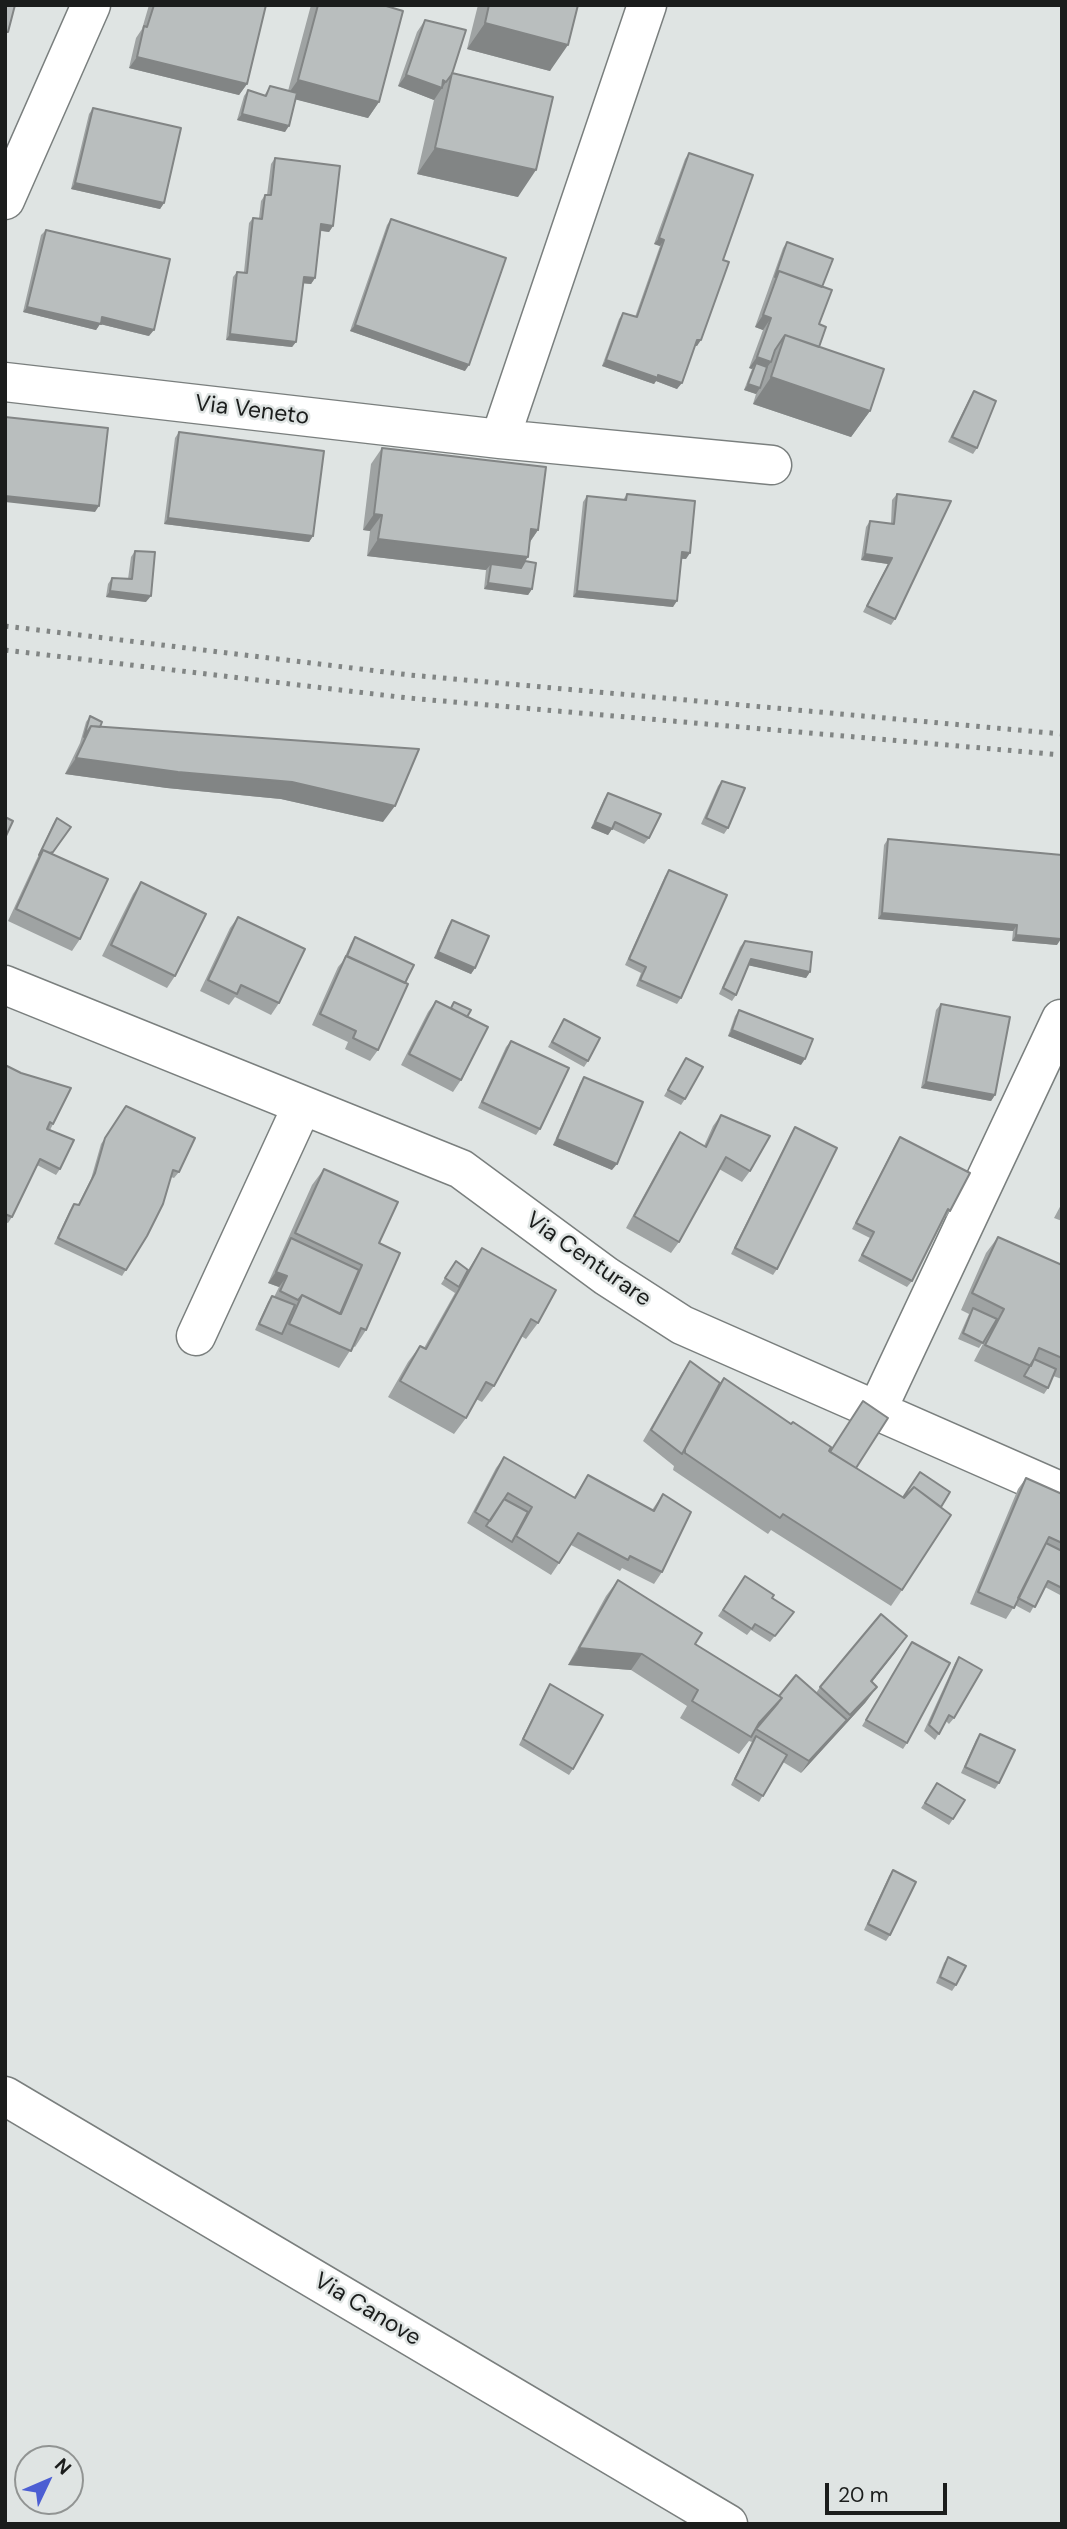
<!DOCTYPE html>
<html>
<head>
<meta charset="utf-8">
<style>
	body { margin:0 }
	#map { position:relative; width:1067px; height:2529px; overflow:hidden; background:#dfe4e3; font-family:"DM Sans",sans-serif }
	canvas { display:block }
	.frame { position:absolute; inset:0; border:7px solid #1b1d1c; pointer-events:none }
	.north { position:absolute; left:14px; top:2445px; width:70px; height:70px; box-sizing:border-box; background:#dfe4e3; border:2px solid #919493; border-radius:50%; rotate:46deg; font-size:19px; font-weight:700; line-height:28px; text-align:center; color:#1b1d1c }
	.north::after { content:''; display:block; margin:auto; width:24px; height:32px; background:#4c5ed3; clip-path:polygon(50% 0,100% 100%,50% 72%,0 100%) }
	.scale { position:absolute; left:825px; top:2483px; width:122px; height:32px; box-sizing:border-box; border:4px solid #1b1d1c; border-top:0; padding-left:9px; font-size:21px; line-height:24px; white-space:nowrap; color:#1b1d1c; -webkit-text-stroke:5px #dfe4e3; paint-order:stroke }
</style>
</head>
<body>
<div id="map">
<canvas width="1067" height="2529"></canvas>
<div class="frame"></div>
<div class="north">N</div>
<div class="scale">20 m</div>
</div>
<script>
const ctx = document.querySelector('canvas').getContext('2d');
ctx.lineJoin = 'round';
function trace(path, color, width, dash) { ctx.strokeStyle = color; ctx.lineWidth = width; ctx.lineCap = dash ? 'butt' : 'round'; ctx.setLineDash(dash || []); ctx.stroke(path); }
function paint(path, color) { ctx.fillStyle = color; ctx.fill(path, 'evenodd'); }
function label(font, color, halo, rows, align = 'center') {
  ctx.font = font + ' "DM Sans",sans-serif'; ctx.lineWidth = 5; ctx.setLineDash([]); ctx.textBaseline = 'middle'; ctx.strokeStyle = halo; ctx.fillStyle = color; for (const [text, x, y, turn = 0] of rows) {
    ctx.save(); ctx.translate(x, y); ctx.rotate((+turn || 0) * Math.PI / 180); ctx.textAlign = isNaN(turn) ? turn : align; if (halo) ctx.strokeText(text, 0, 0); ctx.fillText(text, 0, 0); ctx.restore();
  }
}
const minor = new Path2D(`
	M5,200L91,5
	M5,382L500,439L772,465
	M500,439L647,5
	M5,985L461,1169L606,1276L682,1325L1062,1492
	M196,1336L302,1106
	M877,1410L1061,1019
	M5,2096L728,2524`);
trace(minor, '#7a7f7e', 41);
trace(minor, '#fff', 38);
trace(new Path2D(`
	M5,626L410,675L1062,734
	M5,650L408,698L1062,755`), '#818584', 5, [3.5, 7]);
paint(new Path2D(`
	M149,5H266L247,84L239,95L129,68L136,38L142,29Z
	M311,5H383L379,102L368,118L295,99L285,132L237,120L244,96L248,90L264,96L270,86L288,91Z
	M478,5H578L550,71L467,49Z
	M425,20L452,74L518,197L417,174L434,100L398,86L417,32Z
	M93,108L164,203L160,209L71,189L89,114Z
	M689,153L723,260L697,346H695L677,389L656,381L654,384L602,366L619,319L623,313L635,317L660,246L654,244L685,159Z
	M275,158L333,226L329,232L321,231L315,278L311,284L303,283L296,342L292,347L226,340L233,277L237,272H244L249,223L253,218H259L261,201L265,195H267L271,164Z
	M391,219L465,371L350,331L387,225Z
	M46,230L149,336L100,324L96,330L23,312L41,235Z
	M787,242L822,287L819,324V347L870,411L851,437L753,404L756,394L744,390L752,369L749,368L763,330L755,327L783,248Z
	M974,391L977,448L973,454L948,442L970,397Z
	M179,432L313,536L309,542L164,524L175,438Z
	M382,448L538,530L530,542L528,557L525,561L532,589L528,595L484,589L486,570L367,556L370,531L363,530L371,464Z
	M627,494L686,559H682L673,607L573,597L583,502L587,496L623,500Z
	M897,494L895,619L891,625L863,612L888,564L861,560L866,527L870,521L891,524L892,500Z
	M135,551L146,602L106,597L108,584L112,578L128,579L131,557Z
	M90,716L100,727L383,822L281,799L167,788L65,774L80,743L86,722Z
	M722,781L728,828L724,834L701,824L718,786Z
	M608,793L649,838L644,844L612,829L608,835L591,828L604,799Z
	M57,818L71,827L52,854L80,939L72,951L8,921L53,824Z
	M888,839L1057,945L1012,941L1013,931L878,919L884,845Z
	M669,870L681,998L677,1004L636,986L641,973L625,965L665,876Z
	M141,882L175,976L167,988L102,956L133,894Z
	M238,917L279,1003L271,1015L235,997L229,1005L200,991L230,928Z
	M452,920L475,968L471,974L434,958L448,926Z
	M355,937L405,983L378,1050L370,1061L345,1049L348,1042L312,1025L338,967L343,961L351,943Z
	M745,941L810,972L806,978L748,965L736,995L732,1001L719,994L740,947Z
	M436,1001L450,1008L454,1002L467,1017L461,1080L453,1092L401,1065L428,1012Z
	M941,1004L995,1095L991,1101L921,1088L936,1010Z
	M739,1010L801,1065L728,1036L735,1016Z
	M564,1019L588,1061L584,1067L548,1047Z
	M511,1041L540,1129L536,1135L478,1108L506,1047Z
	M686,1058L685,1099L681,1105L664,1096Z
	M5,1065L53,1124L50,1130L60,1169L56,1175L37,1165L12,1217L8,1223L5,1222Z
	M584,1077L612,1170L553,1145L580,1083Z
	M126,1106L179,1172L174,1178L171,1177L147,1236L122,1276L54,1244L70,1210L74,1204L78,1205L91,1179L101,1144Z
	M721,1115L750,1171L742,1182L719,1169L679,1242L671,1253L626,1228L672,1144L680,1132L704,1146L713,1126Z
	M795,1127L777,1269L773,1275L731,1254L791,1133Z
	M900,1137L950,1211L946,1217L944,1216L912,1281L907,1287L858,1261L870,1238L852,1229L896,1143Z
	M324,1169L379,1243L366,1330L355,1347L353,1346L339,1368L255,1330L268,1302L272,1296L274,1297L279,1287L268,1283L312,1185Z
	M1062,1203V1221L1054,1218Z
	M998,1237L1062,1265V1379L1053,1376L1048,1388L1044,1394L974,1361L986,1338L979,1348L958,1339L969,1314L961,1310L986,1253Z
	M482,1248L538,1323L526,1339L521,1336L494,1386L482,1402L476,1399L466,1418L454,1434L388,1397L408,1362L420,1346L424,1348L455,1293L441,1284L452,1267L468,1270Z
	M690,1361L720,1383L724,1378L829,1451L903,1497L920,1472L941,1507L902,1590L891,1606L771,1530L768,1534L673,1470L674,1466L643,1441L682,1373Z
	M504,1457L574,1497L588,1475L652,1510L663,1494L662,1572L654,1584L622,1568L620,1571L571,1545L551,1575L467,1523L496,1468Z
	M1026,1478L1062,1494V1596L1045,1587L1030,1613L1015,1605L1006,1619L970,1604L1018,1489Z
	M745,1576L772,1598L794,1612L770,1642L751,1630L747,1635L718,1616Z
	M618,1580L695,1644L779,1696L816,1693L820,1687L907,1636L872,1682L877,1687L865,1703L801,1773L783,1762L759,1802L731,1785L752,1742L749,1741L739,1754L680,1718L687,1706L631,1670L568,1665L606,1596Z
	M912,1642L907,1743L903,1749L862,1726Z
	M959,1657L954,1718L949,1724L946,1721L935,1740L924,1731L955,1663Z
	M550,1684L573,1769L569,1775L519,1745L546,1690Z
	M980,1734L999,1783L995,1789L961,1773L976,1740Z
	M937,1783L953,1819L949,1825L921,1808Z
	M893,1870L890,1935L886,1941L864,1930L889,1876Z
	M948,1957L956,1985L952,1991L936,1983L944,1963Z`), '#9fa3a3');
paint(new Path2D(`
	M485,23L568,45L550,71L467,49Z
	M137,57L247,84L239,95L129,68Z
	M406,75L443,80L446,82L434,100L398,86Z
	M298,80L379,102L368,118L286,97Z
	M242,114L289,126L285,132L237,120Z
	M435,148L536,170L518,197L417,174Z
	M75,183L164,203L160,209L71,189Z
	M321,224L333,226L329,232L317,230Z
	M659,238L664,240L660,246L654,244Z
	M304,277L315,278L311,284L300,283Z
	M27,307L102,317L154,330L149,336L100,324L96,330L23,312Z
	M763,315L771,318L763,330L755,327Z
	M355,325L469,365L465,371L350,331Z
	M230,334L296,342L292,347L226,340Z
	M697,340H701L697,346L693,345Z
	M757,357L771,362L763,373L756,363L752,369L749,368Z
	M606,360L658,375L682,383L677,389L656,381L654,384L602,366Z
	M771,377L870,411L851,437L753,404Z
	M748,384L760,388L756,394L744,390Z
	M5,496L99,506L95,512L5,502Z
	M374,514L382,515L370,531L363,530Z
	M168,518L313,536L309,542L164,524Z
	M531,529L538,530L527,546Z
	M378,539L528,557L516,574L491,564L486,570L367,556Z
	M682,552L690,553L686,559L678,558Z
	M865,554L892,558L888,564L861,560Z
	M488,583L532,589L528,595L484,589Z
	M110,591L151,596L146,602L106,597Z
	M577,591L677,601L673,607L573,597Z
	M76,758L292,782L395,806L383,822L281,799L167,788L65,774Z
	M595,822L612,829L608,835L591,828Z
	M882,913L1017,925L1013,931L878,919Z
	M1016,935L1061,939L1057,945L1012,941Z
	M438,952L475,968L471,974L434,958Z
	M751,959L810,972L806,978L747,965Z
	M732,1030L805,1059L801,1065L728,1036Z
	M926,1082L995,1095L991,1101L921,1088Z
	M557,1139L617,1164L612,1170L553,1145Z
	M276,1272L287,1276L279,1287L268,1283Z
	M907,1636L895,1653L860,1697L871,1681Z
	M579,1648L642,1654L631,1670L568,1665Z
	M877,1687L865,1703L801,1773L809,1761Z`), '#828585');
const building = new Path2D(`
	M5,5H15L8,32H5Z
	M154,5H266L247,84L137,57L144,26L147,27Z
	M318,5H383L403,11L379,102L298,80Z
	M489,5H578L568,45L485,23Z
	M425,20L466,30L452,74L446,82L443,80L442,88L406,75Z
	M452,73L553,97L536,170L435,148Z
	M270,86L297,93L289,126L242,114L248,90L266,96Z
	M93,108L181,128L164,203L75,183Z
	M689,153L753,175L723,260L729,262L701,340H697L682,383L658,375V378L606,360L623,313L637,317L664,240L659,238Z
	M275,158L340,166L333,226L321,224L315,278L304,277L296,342L230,334L237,272L247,273L253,218L262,219L265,195H271Z
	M391,219L506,258L469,365L355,325Z
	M46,230L170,259L154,330L102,317L101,324L27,307Z
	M787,242L833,259L822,287L779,271L775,277Z
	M779,271L832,290L819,324L826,327L819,347L785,335L775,350L771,362L757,357L771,318L763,315Z
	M785,335L884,369L870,411L771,377Z
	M756,363L767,367L760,388L748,384Z
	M974,391L996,401L977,448L952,437Z
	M5,417L108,428L99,506L5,496Z
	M179,432L324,451L313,536L168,518Z
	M382,448L546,467L538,530L531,529L528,557L378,539L382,515L374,514Z
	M627,494L695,501L690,553L682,552L677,601L577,591L587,496L626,500Z
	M897,494L951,501L895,619L867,606L892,558L865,554L870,521L894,524Z
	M135,551L155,552L151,596L110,591L112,578L132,579Z
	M525,561L536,563L532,589L488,583L491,564L521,568Z
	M90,716L102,722L100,727L91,726L84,737Z
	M91,726L419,749L395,806L292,782L178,772L76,758Z
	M722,781L745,788L728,828L706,818Z
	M608,793L661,814L649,838L615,822L612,829L595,822Z
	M5,817L13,821L5,838Z
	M57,818L71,827L53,852L50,853L43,850L39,855Z
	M888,839L1062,855L1061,939L1016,935L1017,925L882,913Z
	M43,850L108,879L80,939L16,909Z
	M669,870L727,895L681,998L640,980L646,967L629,959Z
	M141,882L206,914L175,976L111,945Z
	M238,917L305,949L279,1003L241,985L237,994L208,980Z
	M452,920L489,936L475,968L438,952Z
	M355,937L414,965L405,983L347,956Z
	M745,941L812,952L810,972L751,959L736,995L723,988Z
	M346,956L408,984L378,1050L353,1038L356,1031L320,1014Z
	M436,1001L488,1027L461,1080L409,1054Z
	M454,1002L471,1010L467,1017L451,1008Z
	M941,1004L1010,1017L995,1095L926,1082Z
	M739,1010L813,1039L805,1059L732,1030Z
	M564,1019L600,1038L588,1061L552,1042Z
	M511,1041L569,1068L540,1129L482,1102Z
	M686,1058L703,1067L685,1099L668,1090Z
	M5,1065L21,1073L71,1088L53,1124L50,1122L47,1129L74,1140L60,1169L40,1159L12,1217L5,1214Z
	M584,1077L643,1102L617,1164L557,1139Z
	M126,1106L195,1138L179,1172L173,1170L163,1204L147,1236L126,1270L58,1238L74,1204L79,1205L95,1173L105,1138Z
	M721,1115L770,1136L750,1171L726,1157L679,1242L634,1216L680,1132L706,1147Z
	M795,1127L837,1148L777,1269L735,1248Z
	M900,1137L970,1173L950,1211L948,1209L912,1281L862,1255L874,1232L856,1223Z
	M324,1169L398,1202L379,1243L400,1253L366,1330L361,1328L351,1351L289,1324L302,1295L341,1314L362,1265L295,1233Z
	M998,1237L1062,1265V1358L1039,1348L1031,1366L985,1345L1004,1309L972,1293Z
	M291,1238L359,1270L340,1314L302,1295L298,1300L280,1291L287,1276L276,1272Z
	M482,1248L556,1290L538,1323L531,1319L494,1386L486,1382L466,1418L400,1381L420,1346L426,1349Z
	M456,1261L468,1270L459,1287L445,1278Z
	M272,1296L295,1305L282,1334L259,1324Z
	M973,1308L997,1319L983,1343L963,1333Z
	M1034,1359L1056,1369L1048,1388L1024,1376Z
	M690,1361L720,1383L682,1454L651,1430Z
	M724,1378L791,1424L793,1422L831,1447L829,1451L904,1498L914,1487L951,1515L902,1590L783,1514L780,1518L685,1453V1449Z
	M863,1401L888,1418L856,1468L830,1452Z
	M504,1457L575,1498L588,1475L654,1511L663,1494L691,1512L662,1572L630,1556L628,1560L578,1533L559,1563L516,1536L532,1507L508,1493L490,1521L475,1512Z
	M920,1472L950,1492L941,1507L914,1487L905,1497L904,1496Z
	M1026,1478L1062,1494V1543L1049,1537L1014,1608L978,1592Z
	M504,1499L528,1512L512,1542L486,1526Z
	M1046,1543L1062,1551V1588L1048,1581L1035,1607L1018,1598Z
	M745,1576L774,1595L772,1598L794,1612L775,1636L755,1624L752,1629L723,1610Z
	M618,1580L702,1633L695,1644L782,1698L759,1723L751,1737L692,1701L698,1690L642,1654L579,1648Z
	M881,1614L907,1636L871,1681L877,1687L850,1715L820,1687Z
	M912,1642L950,1663L907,1743L866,1720Z
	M959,1657L982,1670L954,1718L949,1715L939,1734L929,1725Z
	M796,1675L847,1720L809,1761L756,1729L778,1703L782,1698L779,1696Z
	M550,1684L603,1715L573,1769L523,1739Z
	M980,1734L1015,1750L999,1783L965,1767Z
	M756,1736L787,1755L763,1796L735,1779Z
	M937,1783L965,1800L953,1819L925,1803Z
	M893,1870L916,1882L890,1935L868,1924Z
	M948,1957L966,1966L956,1985L940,1977Z`);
paint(building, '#b9bebe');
trace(building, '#828585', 2);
label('23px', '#1b1d1c', '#dfe4e3', [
	["Via Veneto",252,411,7],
	["Via Centurare",588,1260,35],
	["Via Canove",367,2310,31]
]);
</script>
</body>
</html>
